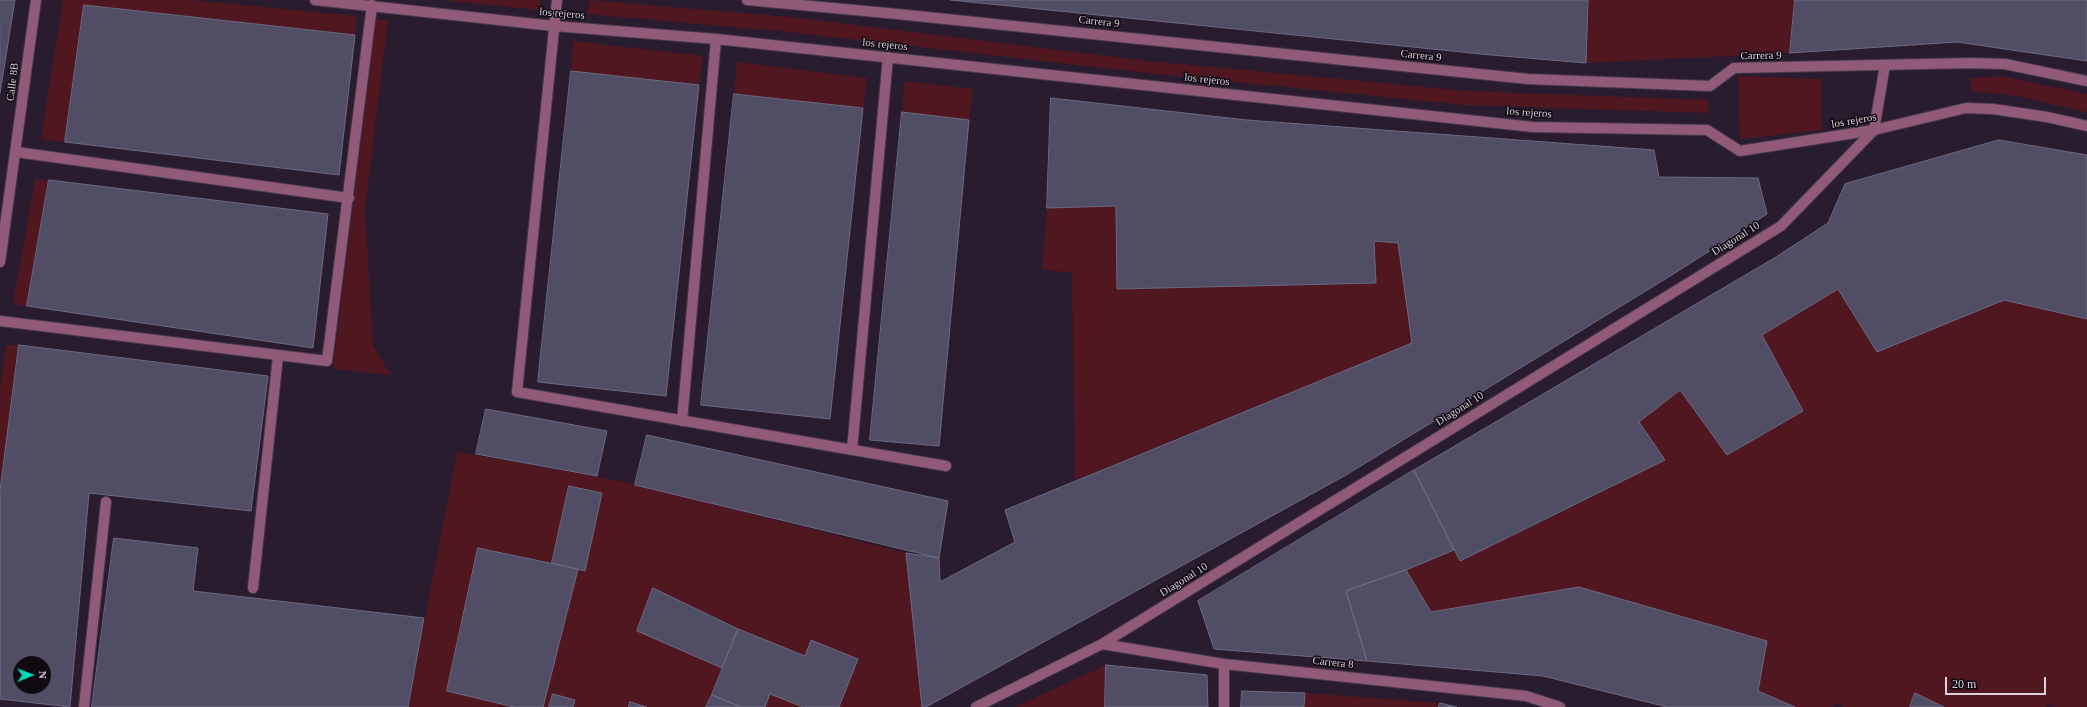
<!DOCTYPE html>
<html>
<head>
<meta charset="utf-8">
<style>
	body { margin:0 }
	#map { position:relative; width:2087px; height:707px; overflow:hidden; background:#2a1c2f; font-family:"Times New Roman",serif }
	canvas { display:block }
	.north { position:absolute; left:12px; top:655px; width:40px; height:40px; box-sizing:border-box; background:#0f0911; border:1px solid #615963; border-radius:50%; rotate:89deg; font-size:11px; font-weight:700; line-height:16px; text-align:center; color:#dcd2df }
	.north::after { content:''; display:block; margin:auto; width:14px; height:18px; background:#00d5b7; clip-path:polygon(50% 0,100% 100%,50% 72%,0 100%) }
	.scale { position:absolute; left:1945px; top:677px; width:101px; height:18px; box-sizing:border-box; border:2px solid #dcd2df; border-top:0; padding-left:5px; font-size:12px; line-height:14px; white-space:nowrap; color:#dcd2df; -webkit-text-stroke:3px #0f0911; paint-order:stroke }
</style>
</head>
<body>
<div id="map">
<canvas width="2087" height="707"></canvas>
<div class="north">N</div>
<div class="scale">20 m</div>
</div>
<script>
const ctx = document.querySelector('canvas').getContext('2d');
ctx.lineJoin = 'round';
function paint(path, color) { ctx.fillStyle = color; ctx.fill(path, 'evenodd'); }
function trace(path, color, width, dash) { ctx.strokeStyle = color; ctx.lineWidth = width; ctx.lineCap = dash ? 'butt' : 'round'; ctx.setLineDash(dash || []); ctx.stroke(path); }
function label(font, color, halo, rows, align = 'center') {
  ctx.font = font + ' "Times New Roman",serif'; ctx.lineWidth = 3; ctx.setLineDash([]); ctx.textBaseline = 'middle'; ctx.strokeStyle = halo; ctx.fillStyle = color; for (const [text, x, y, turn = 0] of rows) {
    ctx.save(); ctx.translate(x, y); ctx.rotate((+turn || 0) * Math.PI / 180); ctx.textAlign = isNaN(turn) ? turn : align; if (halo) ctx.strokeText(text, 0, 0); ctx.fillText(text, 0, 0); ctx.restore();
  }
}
paint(new Path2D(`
	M63,0H190L357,16L355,35L84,5L65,142L41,139Z
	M442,0H540V10Z
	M590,0L790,17L1148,61L1467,91L1708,100V113L1465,105L1148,73L789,32L587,14Z
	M1588,0H1795L1790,53L1586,63Z
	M376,20H388L365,210L373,346L391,375L333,369Z
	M573,41L703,56L699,85L571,71Z
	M737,62L867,78L863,108L734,94Z
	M1738,76L1821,79L1822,130L1740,139Z
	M2000,76L2087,94V112L2017,96L1971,91L1970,78Z
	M905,81L973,89L969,120L902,112Z
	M35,179L49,180L27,306L13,304Z
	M1116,206L1117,289L1375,283L1374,241L1398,243L1412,343L1075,480L1072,273L1042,269L1047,208Z
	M1838,289L2004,300L2087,319V707H2056L2048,704L2047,707H1944L1915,694L1910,707H1843L1834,703L1833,707H1795L1758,691L1766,641L1579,587L1431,612L1406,570L1454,550L1460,561L1665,460L1639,422L1680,390L1727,455L1803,411L1762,335Z
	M6,345H19L0,491V390Z
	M457,452L620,481L906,553L922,707H550L567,651L549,707H408Z
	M1106,665L1105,707H1015Z
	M1305,693L1440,703L1439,707H1304Z`), '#501720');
const building = new Path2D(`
	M0,0H15L0,93Z
	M951,0H1588L1586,63L1491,55Z
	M1795,0H2087V61L1957,42L1790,53Z
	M84,5L355,35L339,175L65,142Z
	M571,71L699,85L666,396L538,382Z
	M734,94L863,108L830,419L701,405Z
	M1051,98L1247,120L1654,150L1659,177L1758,178L1767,214L1675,273L1346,475L926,707H922L906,553L939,558L940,582L1015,542L1005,510L1412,343L1398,243L1374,241L1376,283L1117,289L1116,206L1047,208Z
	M902,112L969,120L939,446L870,440Z
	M1999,140L2087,155V319L2004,300L1877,352L1838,289L1762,335L1803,411L1727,455L1680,390L1639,422L1665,460L1460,561L1414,470L1776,257L1828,223L1845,184Z
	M49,180L328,214L313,348L27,306Z
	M19,345L268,376L251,511L89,493L70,707L0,699V491ZM20,663H44V687H20Z
	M486,409L607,431L597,476L476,454Z
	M647,435L948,501L939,558L635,485Z
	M1414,470L1454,550L1406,570L1346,591L1367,661L1214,649L1198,601Z
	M569,486L602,493L585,571L552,563Z
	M114,538L198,548L193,591L424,618L408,707H92Z
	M478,548L578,569L543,707H514L447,691Z
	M1406,570L1431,612L1579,587L1767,641L1758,691L1795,707H1667L1543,676L1367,661L1346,591Z
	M653,588L738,629L722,668L637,631Z
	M738,629L805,656L811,640L858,659L839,707H803L770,694L765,707H741L712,695Z
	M1106,665L1207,675L1208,707H1105Z
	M1242,691L1305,693L1304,707H1241Z
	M1915,693L1944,707H1910Z
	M553,694L575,700L573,707H549Z
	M712,695L741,707H706Z
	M630,702L647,707H629Z
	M1440,703L1457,707H1439Z`);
paint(building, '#504d65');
trace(building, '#6c6a83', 1);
const minor = new Path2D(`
	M315,0L554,26L716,39L1533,127L1707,130L1740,151L1874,130L1966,108L1993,109L2047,117L2087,126
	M557,0L517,392L946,466
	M747,0L897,14L1528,79L1710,86L1734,68L1971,63L2005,64L2087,81
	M16,152L349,198
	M0,262L36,0
	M0,321L327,361L372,5
	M682,421L716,39
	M852,450L888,57
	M253,588L278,356
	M1102,644L1224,664L1526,696L1560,707
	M1224,664V707
	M84,707L106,502
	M976,707L1102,644L1781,226L1874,130L1885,65`);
trace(minor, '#46394b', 12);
trace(minor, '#925a79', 10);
label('11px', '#dcd2df', '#0f0911', [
	["los rejeros",562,14,5],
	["Carrera 9",1099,22,6],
	["los rejeros",885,45,6],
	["Carrera 9",1421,56,6],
	["Carrera 9",1761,56,-1],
	["los rejeros",1207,80,6],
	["Calle 8B",13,82,-83],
	["los rejeros",1529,113,4],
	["los rejeros",1854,121,-10],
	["Diagonal 10",1736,239,-32],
	["Diagonal 10",1460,409,-32],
	["Diagonal 10",1184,580,-32],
	["Carrera 8",1333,663,6]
]);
</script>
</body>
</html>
